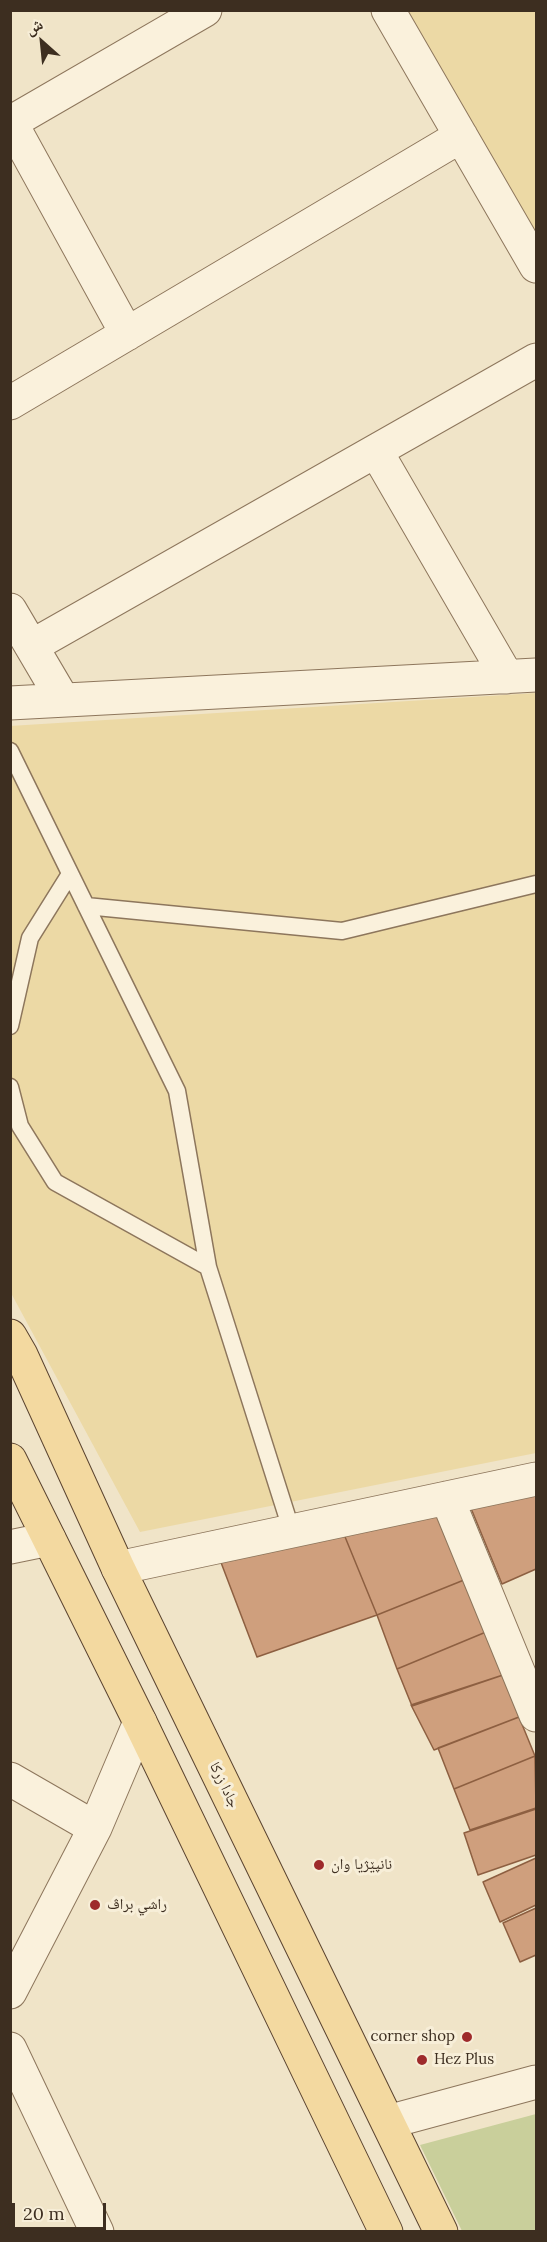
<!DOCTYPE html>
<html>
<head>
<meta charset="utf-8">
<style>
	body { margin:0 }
	#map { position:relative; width:547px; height:2242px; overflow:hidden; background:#f0e4c8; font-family:Lora,"Noto Naskh Arabic",serif }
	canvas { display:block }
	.frame { position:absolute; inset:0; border:12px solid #3d2e20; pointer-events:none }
	.north { position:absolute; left:12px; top:12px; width:60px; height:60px; -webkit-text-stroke:4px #f7eed8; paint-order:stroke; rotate:333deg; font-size:16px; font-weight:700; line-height:24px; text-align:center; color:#3d2e20 }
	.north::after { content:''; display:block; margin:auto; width:21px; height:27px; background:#3d2e20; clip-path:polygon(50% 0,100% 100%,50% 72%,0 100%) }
	.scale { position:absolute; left:12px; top:2203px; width:94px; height:27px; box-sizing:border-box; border:3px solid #3d2e20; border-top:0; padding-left:8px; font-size:18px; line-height:21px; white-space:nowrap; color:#3d2e20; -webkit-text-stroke:4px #f7eed8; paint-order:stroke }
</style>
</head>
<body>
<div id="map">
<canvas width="547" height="2242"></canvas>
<div class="frame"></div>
<div class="north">ش</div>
<div class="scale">20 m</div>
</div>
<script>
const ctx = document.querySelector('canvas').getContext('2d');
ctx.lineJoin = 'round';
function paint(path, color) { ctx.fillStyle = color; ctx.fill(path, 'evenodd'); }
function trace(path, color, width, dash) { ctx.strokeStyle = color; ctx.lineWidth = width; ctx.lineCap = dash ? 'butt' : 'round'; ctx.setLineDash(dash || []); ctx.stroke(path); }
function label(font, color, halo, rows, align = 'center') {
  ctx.font = font + ' Lora,"Noto Naskh Arabic",serif'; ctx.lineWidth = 6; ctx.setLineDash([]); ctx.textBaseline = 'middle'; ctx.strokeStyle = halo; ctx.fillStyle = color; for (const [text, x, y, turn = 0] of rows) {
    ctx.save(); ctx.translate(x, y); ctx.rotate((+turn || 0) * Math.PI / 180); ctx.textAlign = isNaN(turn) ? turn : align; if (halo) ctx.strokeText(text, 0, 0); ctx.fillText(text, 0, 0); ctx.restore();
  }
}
paint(new Path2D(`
	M536,2114V2231H462L420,2145Z`), '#c9cf9b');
paint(new Path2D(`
	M408,11H536V237Z
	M536,693V1453L140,1532L11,1293L10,726Z`), '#ecd9a5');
const building = new Path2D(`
	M536,1486V1569L502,1584L468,1501Z
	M435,1510L464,1580L377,1615L341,1527Z
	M341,1527L377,1615L257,1657L217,1552Z
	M464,1580L486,1632L397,1669L377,1615Z
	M486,1632L503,1675L412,1706L397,1669Z
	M503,1675L519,1717L434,1750L411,1705Z
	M519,1717L535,1756L454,1789L438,1748Z
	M535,1756L536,1808L470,1830L454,1789Z
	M536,1809V1855L478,1875L464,1833Z
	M536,1858V1905L500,1922L483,1882Z
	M536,1908V1955L520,1962L503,1923Z`);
paint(building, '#cf9f7d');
trace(building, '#8d5f41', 1.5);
const lane = new Path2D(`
	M10,751L177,1091L208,1267L292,1532
	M86,906L342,931L536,884
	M10,1026L30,938L70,874
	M10,1087L20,1126L55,1182L208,1267`);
const street = new Path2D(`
	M388,10L536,266
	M10,123L205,10
	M11,123L127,334
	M10,403L461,136
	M376,451L507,677
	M10,610L63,700
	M32,646L536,360
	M10,703L536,675
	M447,1498L536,1715
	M10,1547L49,1539
	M118,1568L536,1479
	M10,1779L95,1828
	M10,1992L95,1828L140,1722
	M10,2049L97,2232
	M388,2122L536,2082`);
const primary = new Path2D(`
	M10,1336L21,1355L118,1568L441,2232
	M10,1460L140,1722L386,2232`);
trace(lane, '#8d765c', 19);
trace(street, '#8d765c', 35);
trace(primary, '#5b4430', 35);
trace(lane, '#faf1dc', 16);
trace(street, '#faf1dc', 33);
trace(primary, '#f3d9a0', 33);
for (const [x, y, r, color] of [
	[319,1865,6,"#9e2a2b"],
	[95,1905,6,"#9e2a2b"],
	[467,2037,6,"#9e2a2b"],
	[422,2060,6,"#9e2a2b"]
]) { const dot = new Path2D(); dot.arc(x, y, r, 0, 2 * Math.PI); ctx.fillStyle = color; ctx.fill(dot); trace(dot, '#f7eed8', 2); }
label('15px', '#3d2e20', '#f7eed8', [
	["جادا زرکا",224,1785,64]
]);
label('15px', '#3d2e20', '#f7eed8', [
	["نانپێژیا وان",331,1865],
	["راشي براڤ",107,1905],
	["corner shop",455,2037,"right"],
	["Hez Plus",434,2060]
], 'left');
</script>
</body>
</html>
